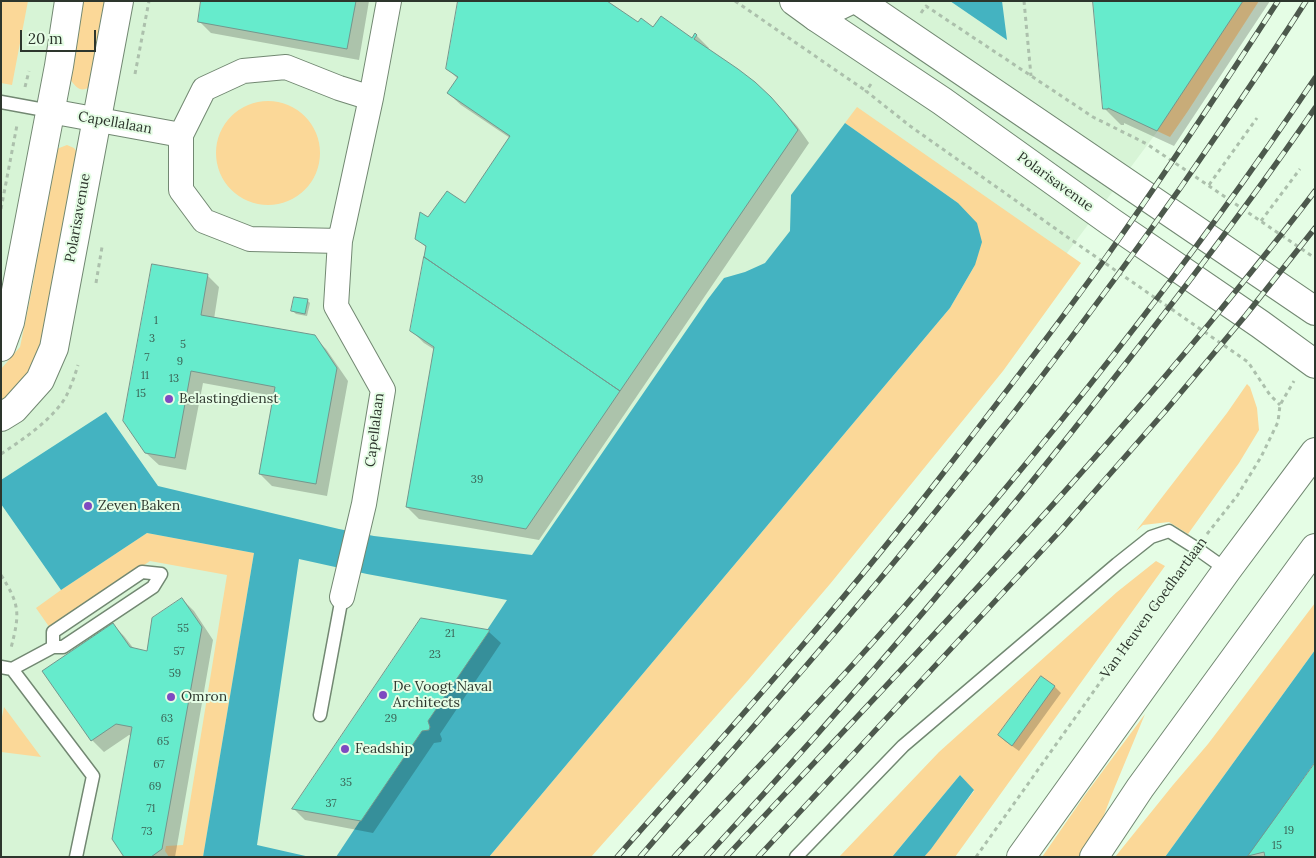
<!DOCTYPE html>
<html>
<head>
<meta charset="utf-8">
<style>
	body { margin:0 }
	#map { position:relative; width:1316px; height:858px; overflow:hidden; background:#e5fde5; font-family:Lora,serif }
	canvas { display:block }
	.frame { position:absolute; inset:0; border:2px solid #2d362d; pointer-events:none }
	.scale { position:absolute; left:20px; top:30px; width:76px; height:22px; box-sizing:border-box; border:2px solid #2d362d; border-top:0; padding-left:6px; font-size:15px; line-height:18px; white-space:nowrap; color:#2d362d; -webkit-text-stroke:4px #e5fde5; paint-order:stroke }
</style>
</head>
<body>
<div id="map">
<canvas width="1316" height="858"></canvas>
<div class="frame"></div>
<div class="scale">20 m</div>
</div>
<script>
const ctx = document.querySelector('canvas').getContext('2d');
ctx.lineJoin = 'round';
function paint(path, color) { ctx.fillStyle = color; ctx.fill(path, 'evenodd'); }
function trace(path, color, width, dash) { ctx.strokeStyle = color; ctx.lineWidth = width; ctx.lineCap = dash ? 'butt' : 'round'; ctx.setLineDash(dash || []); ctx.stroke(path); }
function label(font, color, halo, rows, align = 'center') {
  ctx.font = font + ' Lora,serif'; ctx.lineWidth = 4; ctx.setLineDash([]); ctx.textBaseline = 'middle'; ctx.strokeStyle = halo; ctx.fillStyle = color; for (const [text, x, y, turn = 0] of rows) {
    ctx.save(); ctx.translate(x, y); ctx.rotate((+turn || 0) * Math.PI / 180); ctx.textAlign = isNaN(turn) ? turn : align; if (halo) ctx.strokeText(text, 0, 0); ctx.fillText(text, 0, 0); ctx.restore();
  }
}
paint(new Path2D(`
	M1,1H1248L1229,35L1058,265L925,223L393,857H1Z`), '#d7f4d6');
paint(new Path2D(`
	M1,1H28L12,85L1,83Z
	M81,1H107L95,83C82,94 78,90 69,78Z
	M1243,1H1259L1188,111L1170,137L1157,131Z
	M216 153a52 52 0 1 1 104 0a52 52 0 1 1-104 0Z
	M857,107L1081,263L1003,371L830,584L749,679L591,857H489L950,308L975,265L958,203L845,123Z
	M67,145L74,148L79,155L38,362L8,397L1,402V369L20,347L32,289L54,150Z
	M1247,384L1250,387L1257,408L1259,430L1239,463L1188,534L1169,522L1143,525L1136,531L1227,413Z
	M147,533L254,553L203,857H169L165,851L166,846L183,845L227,575L150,561L50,628L36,608L61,590Z
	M1156,561L1165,566L955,857H924L974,791L960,775L892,857H839L939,752L1117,592Z
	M1315,603V650L1165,857H1115L1173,785L1208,744Z
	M4,707L41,757L1,752V722Z
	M1145,714L1114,789L1099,828L1080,857H1042L1085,795Z`), '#fbd898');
paint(new Path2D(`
	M950,1H1002L1007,40Z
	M845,123L958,203L977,223L982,242L975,265L950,308L489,857H336L507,600L367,574L299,559L257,845L310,857H203L254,553L147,533L61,590L1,504V480L106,412L158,486L339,529L374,536L532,555L708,299L724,278L745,272L765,263L790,231L791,195Z
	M1315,650V762L1249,857H1165Z
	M960,775L974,790L931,849L924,857H892Z`), '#44b3c1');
paint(new Path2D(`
	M202,1H369L359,60L211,33L199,21Z
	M1094,1H1270L1174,146L1124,123V125H1121L1104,108Z
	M639,24L692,40L695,35L697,36L709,48L707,50L770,97L797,126L809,143L539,540L419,519L407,507L435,350L424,343L412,331L427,248L417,239L429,219L465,205L510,138L461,105L448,93L458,79L447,68Z
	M207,275L219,287L214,319L314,337L326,349L348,381L327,496L272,486L260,474L274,396L203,383L186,470L159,465L146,453Z
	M307,300L310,303L307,316L296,314L293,311Z
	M182,599L194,611L213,640L175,857H125L132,736L129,735L104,752L92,740L112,624L124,636L134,649L148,652Z
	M422,620L489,632L501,643L440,734L442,739L441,742L434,743L373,833L305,820L294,809Z
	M1041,677L1055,687L1061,693L1019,751L1005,741L999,735Z
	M1315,765V857H1251L1250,856Z`), '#0003');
const building = new Path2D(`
	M201,1H356L347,49L198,22Z
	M458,1H607L638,22L641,18L653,27L661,16L692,38L695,33L697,35L694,39L738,69L755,82L771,97L785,113L798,130L620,391L424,257L426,246L415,239L420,212L428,217L447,191L465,203L510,136L447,93L458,77L446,69Z
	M1093,1H1243L1157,131L1108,108V109H1103Z
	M424,257L620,391L526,529L406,507L434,347L410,331Z
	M152,264L208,274L201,315L315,335L337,368L316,484L259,474L275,387L191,371L175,458L145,453L123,421Z
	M294,297L308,299L305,314L291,311Z
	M182,598L202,627L162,849L151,857H124L112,839L132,727L116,724L91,741L42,671L113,623L130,647L147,651L152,618Z
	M421,618L490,630L428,721L430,727L429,730L422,731L361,821L292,809Z
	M1041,676L1055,686L1012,746L998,735Z
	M1315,763V857H1265L1264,852L1248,856Z`);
paint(building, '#66ebcc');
trace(building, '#74978d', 1);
const service = new Path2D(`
	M1,102L50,111
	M1,667L12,669L93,776L76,857
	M12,669L53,647H63L153,587L161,574L142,572L53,632V647
	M320,715L342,597
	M796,857L903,746L1117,564L1151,537L1169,531L1196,548L1227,570`);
const minor = new Path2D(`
	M50,111L181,135
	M340,241L250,239L204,221L181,190V135L204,89L243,71L286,67L339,88L371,98
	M342,597L364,504L383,390L336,306L340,241L371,98L389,1`);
const tertiary = new Path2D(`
	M794,1L816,17L849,1
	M1,347L10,322L59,66L69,1
	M1,417L14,409L40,380L54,348L119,1`);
const secondary = new Path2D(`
	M818,1L816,17L942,101L1111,222L1260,324L1315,364
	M859,1L1315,311
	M1021,857L1227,570L1315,452
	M1094,857L1140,788L1315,548`);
trace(service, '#728872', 15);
trace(minor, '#728872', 26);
trace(tertiary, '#728872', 30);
trace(secondary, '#728872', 30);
trace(new Path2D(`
	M735,1L866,91
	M1024,1L1031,76
	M921,13L926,6L1093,117L1147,144L1315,258
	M135,74L149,1
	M871,84L866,91L910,126L1073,241L1248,362L1270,395L1280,405
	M25,87L29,71
	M1209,185L1257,118
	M1,209L17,125
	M1261,221L1300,169
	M96,283L102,247
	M1,454C23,439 45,425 61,404C68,396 75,375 78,365
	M1207,534L1237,496L1261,457L1278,422L1280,405L1294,381
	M1,575C20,605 20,613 11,648
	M976,857L1185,563`), '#acc0ac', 3, [4, 4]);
trace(service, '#fff', 12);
trace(minor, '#fff', 24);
trace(tertiary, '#fff', 28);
trace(secondary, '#fff', 28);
const rail = new Path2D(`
	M617,857C727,732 839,608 941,476C996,405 1050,335 1102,263C1163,177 1221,89 1278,1
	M640,857C727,756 815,658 900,555C998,436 1092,313 1181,187C1223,126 1266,64 1306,1
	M674,857C741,785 809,714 874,641C1032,463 1183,275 1315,78
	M706,857C849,702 986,543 1115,377C1184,289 1252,200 1315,108
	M726,857C890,681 1057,508 1209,324C1245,280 1281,236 1315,191
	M758,857L1060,531L1167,409L1246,315L1315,228`);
trace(rail, '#4d594d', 5.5);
trace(rail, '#e5fde5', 4, [11]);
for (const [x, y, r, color] of [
	[169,399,5,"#7e4ac1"],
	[88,506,5,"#7e4ac1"],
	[383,695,5,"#7e4ac1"],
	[171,697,5,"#7e4ac1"],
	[345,749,5,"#7e4ac1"]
]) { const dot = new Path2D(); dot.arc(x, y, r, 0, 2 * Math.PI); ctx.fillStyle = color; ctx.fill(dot); trace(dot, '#e5fde5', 2); }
label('11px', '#3b6355', null, [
	["1",156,321],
	["3",152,339],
	["5",183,345],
	["7",147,358],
	["9",180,362],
	["11",145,376],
	["13",174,379],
	["15",141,394],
	["39",477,480],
	["55",183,629],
	["21",450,634],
	["57",179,652],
	["23",435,655],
	["59",175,674],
	["63",167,719],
	["29",391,719],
	["65",163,742],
	["67",159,765],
	["35",346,783],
	["69",155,787],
	["37",331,804],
	["71",151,809],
	["19",1289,831],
	["73",147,832],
	["15",1277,846]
]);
label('14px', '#2d362d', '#e5fde5', [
	["Capellalaan",115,123,10],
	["Polarisavenue",1055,182,36],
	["Polarisavenue",78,218,-80],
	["Capellalaan",375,430,-83],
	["Van Heuven Goedhartlaan",1154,608,-54]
]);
label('14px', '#2d362d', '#e5fde5', [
	["Belastingdienst",179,399],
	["Zeven Baken",98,506],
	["De Voogt Naval",393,687],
	["Architects",393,703],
	["Omron",181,697],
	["Feadship",355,749]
], 'left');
</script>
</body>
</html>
